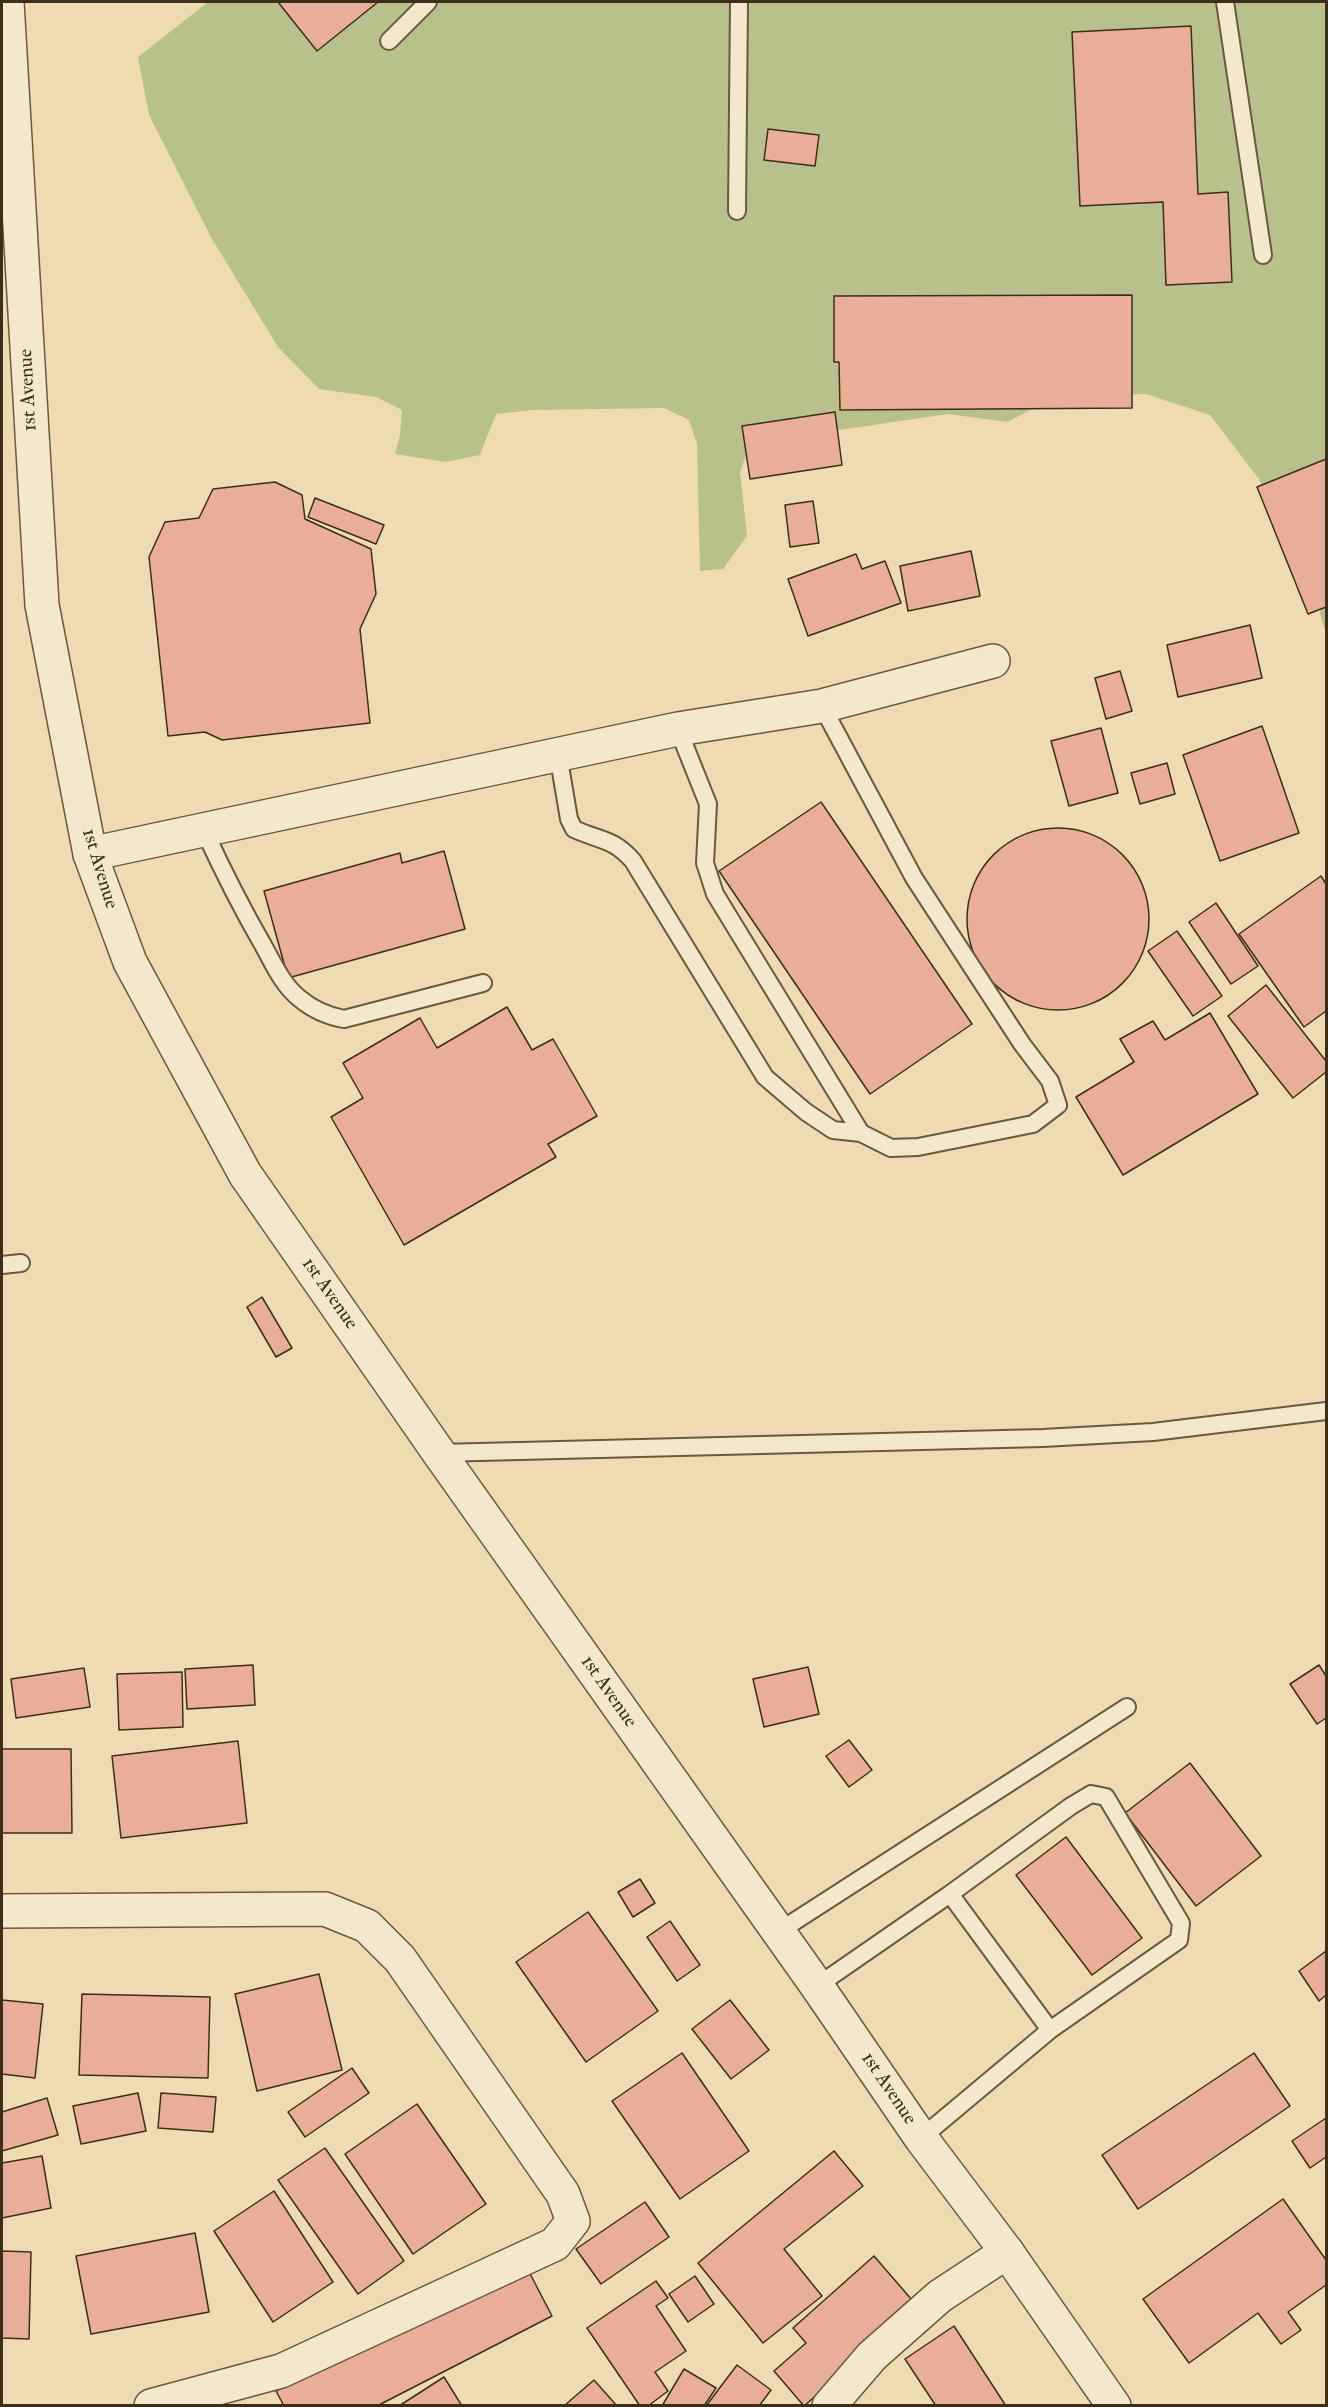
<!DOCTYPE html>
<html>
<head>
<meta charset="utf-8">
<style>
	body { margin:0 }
	#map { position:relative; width:1328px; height:2407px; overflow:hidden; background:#eedbb1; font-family:"IM FELL Double Pica",serif }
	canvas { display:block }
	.frame { position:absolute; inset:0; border:3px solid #3d2e19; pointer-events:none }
</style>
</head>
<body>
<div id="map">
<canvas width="1328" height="2407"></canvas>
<div class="frame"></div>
</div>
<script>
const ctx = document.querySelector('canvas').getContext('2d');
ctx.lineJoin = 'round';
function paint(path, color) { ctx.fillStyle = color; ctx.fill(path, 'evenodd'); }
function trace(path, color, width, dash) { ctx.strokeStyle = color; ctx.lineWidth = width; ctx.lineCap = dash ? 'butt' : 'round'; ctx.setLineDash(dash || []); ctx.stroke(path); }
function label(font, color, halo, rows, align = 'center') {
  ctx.font = font + ' "IM FELL Double Pica",serif'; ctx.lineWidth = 6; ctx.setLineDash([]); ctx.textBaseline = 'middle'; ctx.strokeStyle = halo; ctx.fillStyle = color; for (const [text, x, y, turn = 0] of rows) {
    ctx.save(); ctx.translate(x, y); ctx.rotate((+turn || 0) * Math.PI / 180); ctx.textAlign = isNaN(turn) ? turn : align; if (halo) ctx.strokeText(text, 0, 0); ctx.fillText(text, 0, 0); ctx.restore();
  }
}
paint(new Path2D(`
	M208,2H1326V632L1322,621L1313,583L1283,541L1259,479L1210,415L1146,394L1056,397L1007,422L948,414L805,435L752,439L740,472L747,536L723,569L700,571L697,444L689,420L664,408L532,410L496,414L480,455L446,462L395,454L400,435L402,410L376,397L319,389L278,347L212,239L149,115L138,57Z`), '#b8c08c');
const building = new Path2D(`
	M278,2H378L317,51Z
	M1191,26L1198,194L1228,192L1232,282L1166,285L1163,202L1080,206L1072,32Z
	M768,129L819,135L815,166L764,160Z
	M1132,295V408L840,410L839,362H834V296Z
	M835,412L842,465L750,479L742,426Z
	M1326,459V607L1308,614L1257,487Z
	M275,482L302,495L305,519L371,549L376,594L360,629L370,723L222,740L205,732L168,736L149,557L165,522L199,518L213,489Z
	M315,498L384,525L376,544L308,517Z
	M813,501L819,543L790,547L785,505Z
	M971,551L980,596L908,611L900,566Z
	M856,554L862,569L885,561L901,603L808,636L788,579Z
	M1250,625L1262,678L1178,697L1167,645Z
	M1120,671L1132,711L1106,719L1095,678Z
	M1262,726L1299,833L1220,861L1183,755Z
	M1101,728L1118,793L1069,806L1051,741Z
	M1167,763L1175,794L1140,804L1131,773Z
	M821,802L972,1024L870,1094L719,871Z
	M967 919a91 91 0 1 1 182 0a91 91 0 1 1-182 0Z
	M444,851L465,929L288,978L264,891L400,853L402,863Z
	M1321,876L1326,884V1011L1304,1027L1239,934Z
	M1216,903L1258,966L1231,984L1189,922Z
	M1177,931L1222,996L1193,1016L1148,951Z
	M1266,985L1326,1061V1072L1293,1098L1228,1016Z
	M507,1007L532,1050L553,1039L597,1116L548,1144L556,1157L404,1245L331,1117L363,1098L343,1063L420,1018L437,1048Z
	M1210,1013L1258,1094L1123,1175L1076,1097L1134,1062L1120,1039L1153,1021L1165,1040Z
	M262,1297L292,1348L276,1357L247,1307Z
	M253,1665L255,1705L187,1709L185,1669Z
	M1319,1665L1326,1676V1718L1317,1724L1290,1684Z
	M808,1667L819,1714L764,1727L753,1679Z
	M84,1668L90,1707L16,1718L11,1679Z
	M182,1672L183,1727L119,1730L117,1674Z
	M849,1740L872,1770L849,1787L826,1756Z
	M238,1741L247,1823L121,1838L112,1756Z
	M2,1749H71L72,1833H2Z
	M1190,1763L1261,1856L1196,1906L1125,1813Z
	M1066,1837L1142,1938L1092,1975L1016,1875Z
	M640,1879L655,1903L633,1917L618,1892Z
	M588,1912L658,2011L586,2062L516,1962Z
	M670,1921L700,1965L677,1981L647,1937Z
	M1326,1951V1995L1319,2001L1299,1971Z
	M319,1974L342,2070L257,2091L235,1994Z
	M82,1994L210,1997L208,2078L79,2075Z
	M2,2000L43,2004L35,2078L2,2074Z
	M730,2000L769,2050L731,2079L692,2029Z
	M682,2053L749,2151L680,2199L612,2101Z
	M1254,2053L1290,2106L1138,2209L1102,2155Z
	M352,2068L369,2093L305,2137L288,2112Z
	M138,2093L146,2131L81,2144L73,2106Z
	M161,2093L216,2097L213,2132L158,2128Z
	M47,2098L58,2135L2,2151V2112Z
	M417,2104L486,2204L413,2254L345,2154Z
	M1326,2118V2157L1310,2168L1292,2141Z
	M325,2148L404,2261L358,2294L278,2180Z
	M834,2151L863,2186L784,2249L822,2296L763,2343L698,2263Z
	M42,2156L51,2208L2,2218V2163Z
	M274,2191L333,2282L273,2322L214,2231Z
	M1283,2199L1326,2260V2285L1288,2312L1301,2330L1281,2344L1258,2313L1189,2363L1143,2299Z
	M645,2202L669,2237L601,2284L576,2249Z
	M195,2233L209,2312L91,2334L76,2256Z
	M2,2251L31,2252L29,2339L2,2338Z
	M874,2256L918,2307L804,2406L774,2371L806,2343L793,2328Z
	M525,2264L552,2316L377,2406H284L276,2391Z
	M695,2276L714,2304L688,2322L669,2294Z
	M656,2281L668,2298L656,2306L686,2351L655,2372L668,2391L648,2406H640L587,2328Z
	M954,2326L1006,2406H936L905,2359Z
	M737,2365L771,2390L759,2406H706Z
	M684,2369L716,2388L704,2406H662Z
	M444,2377L462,2406H399Z
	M594,2380L617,2406H565V2405Z`);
paint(building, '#e9ae97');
trace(building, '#3d2e19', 1.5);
const service = new Path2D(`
	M1225,2L1263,255
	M389,41L428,2
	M737,211L739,2
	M678,729L708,804L705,863L715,894L861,1133L891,1148L918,1147L1033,1124L1058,1105L1050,1081L1022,1044L914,878L822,706
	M558,754L569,819L574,829C600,841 613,838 633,861L765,1077L806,1112L833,1130L861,1133
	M204,830C222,869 241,907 263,945C273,963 282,984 299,998C312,1009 327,1016 344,1019L483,983
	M2,1265L21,1263
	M439,1453L1043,1438L1153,1432L1326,1411
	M950,1894L1050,2030
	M778,1932L1127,1707
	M817,1986L950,1894L1071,1806L1091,1794L1106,1797L1181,1923L1179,1940L1050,2030L921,2138`);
const minor = new Path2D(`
	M90,854L678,729L822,706L993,661
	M2,1911L325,1909L367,1926L400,1959L563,2194L573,2221L555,2244L281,2371L151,2406
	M829,2406L872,2356L940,2296L1007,2252`);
const tertiary = new Path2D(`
	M7,2L42,605L90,854L130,962L245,1174L439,1453L817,1986L921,2138L1007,2252L1114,2406`);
trace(service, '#69593f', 20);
trace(minor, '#69593f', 36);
trace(tertiary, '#69593f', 36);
trace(service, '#f4e8cc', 16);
trace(minor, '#f4e8cc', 33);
trace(tertiary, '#f4e8cc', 33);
label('20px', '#3d2e19', '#f4e8cc', [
	["1st Avenue",29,390,-93],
	["1st Avenue",99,869,73],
	["1st Avenue",329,1294,55],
	["1st Avenue",608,1692,55],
	["1st Avenue",888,2089,56]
]);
</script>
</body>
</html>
